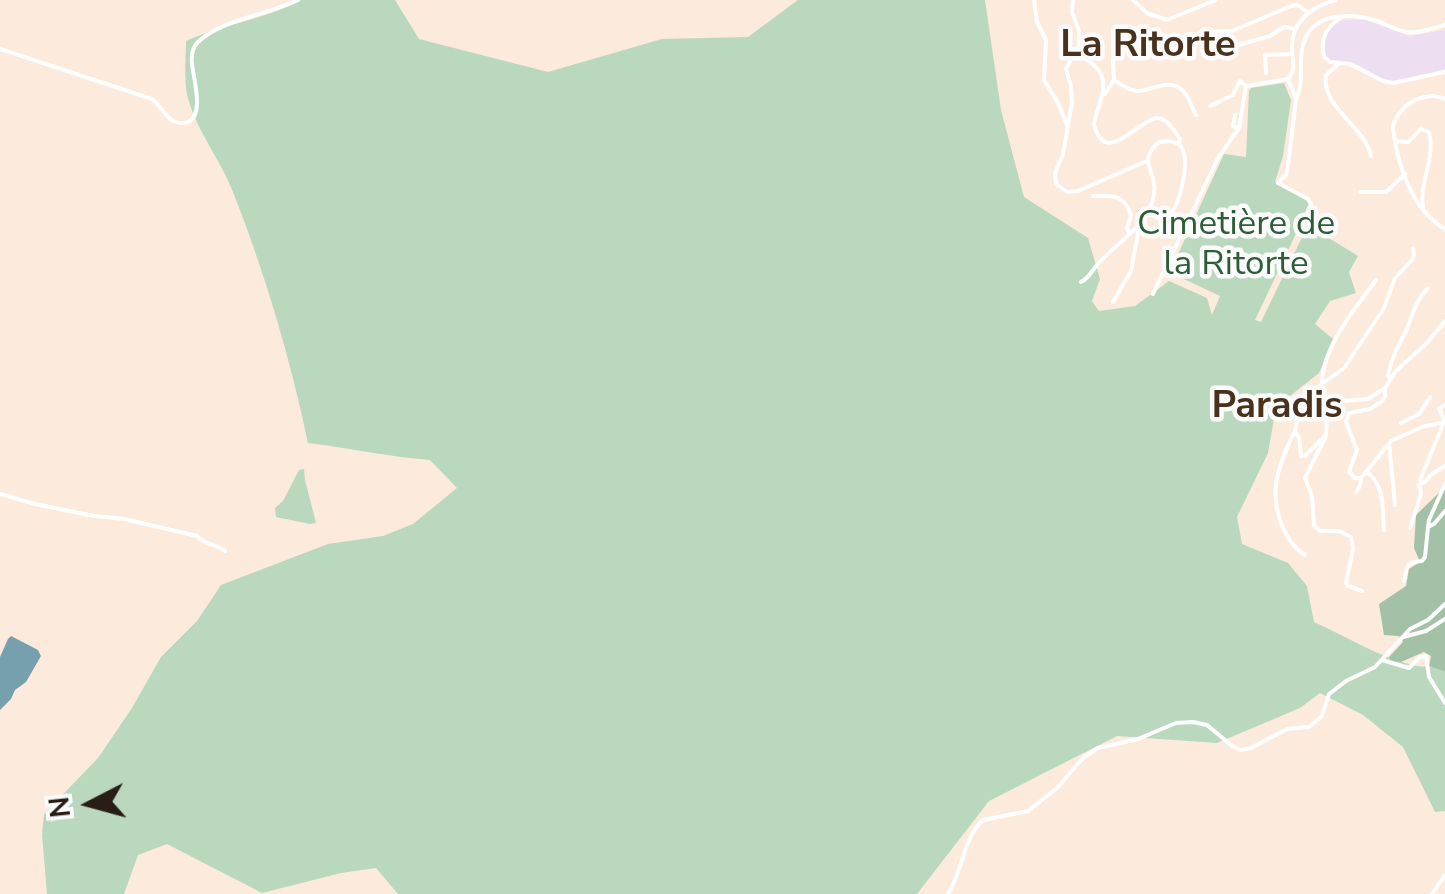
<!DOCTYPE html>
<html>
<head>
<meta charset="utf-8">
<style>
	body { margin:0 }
	#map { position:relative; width:1445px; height:894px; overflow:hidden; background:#fceadc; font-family:"Nunito Sans",sans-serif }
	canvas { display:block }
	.north { position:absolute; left:40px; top:754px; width:100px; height:100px; -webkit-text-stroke:8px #fbfbfb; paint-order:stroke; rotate:264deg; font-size:28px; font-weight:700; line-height:40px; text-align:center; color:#291e16 }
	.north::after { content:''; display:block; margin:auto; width:35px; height:45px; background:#291e16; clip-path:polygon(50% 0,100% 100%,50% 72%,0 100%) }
</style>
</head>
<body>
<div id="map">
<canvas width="1445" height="894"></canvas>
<div class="north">N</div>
</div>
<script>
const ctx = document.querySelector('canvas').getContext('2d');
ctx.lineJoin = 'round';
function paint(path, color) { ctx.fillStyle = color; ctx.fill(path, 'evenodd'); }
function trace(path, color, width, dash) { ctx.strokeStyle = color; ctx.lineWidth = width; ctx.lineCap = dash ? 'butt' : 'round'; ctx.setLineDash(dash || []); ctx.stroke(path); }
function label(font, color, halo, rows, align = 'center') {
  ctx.font = font + ' "Nunito Sans",sans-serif'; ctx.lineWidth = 9; ctx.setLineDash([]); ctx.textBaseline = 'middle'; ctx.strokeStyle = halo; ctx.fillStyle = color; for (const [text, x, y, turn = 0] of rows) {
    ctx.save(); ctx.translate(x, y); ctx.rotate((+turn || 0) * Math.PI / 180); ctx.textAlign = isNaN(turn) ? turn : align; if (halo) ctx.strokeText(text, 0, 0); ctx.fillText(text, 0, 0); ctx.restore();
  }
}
paint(new Path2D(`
	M1343,20H1366L1410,36L1445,30V69L1393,82L1381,78L1355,63L1331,61L1327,58L1324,51L1325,37L1332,26Z`), '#eddef1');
paint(new Path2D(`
	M301,0H395L419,39L548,72L662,39L748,37L798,0H985L1001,110L1024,197L1088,238L1100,279L1092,301L1099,311L1135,306L1169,281L1207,298L1212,315L1220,296L1184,279L1168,276L1224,154L1246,157L1249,91L1251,88L1284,83L1291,100L1283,156L1275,182L1307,200L1310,204L1255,320L1261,322L1308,225L1358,256L1349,272L1356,293L1330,301L1315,324L1333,339L1319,373L1276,407L1268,453L1237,517L1242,544L1288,563L1307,586L1314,622C1347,637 1377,656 1412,665C1422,668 1434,666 1445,665V811L1435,812L1403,747L1363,715L1320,693L1300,708L1217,743L1117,736L989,801L917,894H398L376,868L341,873L262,893L167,844L138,855L124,894H47L42,835L44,814L98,758L132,708L161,657L197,621L221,585L328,544L383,536L413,524L457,488L430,460C389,457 349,448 308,443C290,358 265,273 233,192C221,161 199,134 189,102C183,83 186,60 186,41C223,24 264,20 301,0Z
	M304,469L305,480L316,523L310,524L276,517L275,508L283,501L299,470Z`), '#b9d8be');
paint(new Path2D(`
	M1445,487V671H1444L1429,666L1431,656L1424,652L1401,662L1391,661L1389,657L1403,642L1399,636L1384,635L1379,604L1406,586L1409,569L1420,562L1414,548L1416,515Z`), '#a2c1a7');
paint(new Path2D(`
	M11,636L38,650L41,656L26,682L15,690L11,699L0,710V657L8,639Z`), '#76a0ae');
trace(new Path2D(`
	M1034,0L1037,22L1046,40L1044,80L1058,103L1068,127
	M1073,0L1072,12L1079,31L1078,57
	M1133,0L1147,13L1167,20L1216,0
	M1340,18C1325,29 1320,39 1324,57L1330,62L1350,64L1383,81L1393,83L1445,72
	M1187,40L1202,32L1232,31L1291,6L1298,5L1307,12
	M1228,48L1270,36L1284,27L1295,29
	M0,49L152,99C160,105 166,117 173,121C178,123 183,124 188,122C205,115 193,77 192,63C191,55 192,48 198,42C220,20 270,14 298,0
	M1340,63L1326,75C1321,108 1365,126 1371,156
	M1266,73L1265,55L1292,54
	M1114,80C1121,84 1128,90 1136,91C1152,92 1170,76 1184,92C1189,98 1192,108 1196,115
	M1105,94L1114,80L1113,60
	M1296,99C1306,80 1296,57 1306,37C1318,12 1354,13 1377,21C1386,24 1396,30 1406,32C1419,34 1433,28 1445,25
	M1445,99C1425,89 1396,106 1393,128C1397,164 1412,210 1445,229
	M1210,106L1233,95L1240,81L1246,86
	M1235,115L1233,126L1239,128
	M1395,141L1408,142L1421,129L1429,132C1436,158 1419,181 1423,207
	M1147,161L1078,191L1067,192L1056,184L1055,173L1063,154L1072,103L1071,86L1066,69L1071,59C1081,56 1087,58 1095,66C1113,84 1097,104 1094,124C1105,169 1139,119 1157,118C1168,118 1174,131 1180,139L1179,144
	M1360,192H1386L1405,174
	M1093,196C1112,195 1126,195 1131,216L1127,228L1129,234
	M1300,229L1311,204L1308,199L1278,183L1286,175L1288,166L1296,99L1288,79C1297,69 1292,60 1292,47C1292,20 1312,7 1335,0
	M1081,282C1090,277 1091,272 1097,265C1116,243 1145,228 1153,199C1161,173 1134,163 1159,142C1167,141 1177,140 1182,148C1190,164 1180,201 1171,214L1176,226L1181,227L1186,224
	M1153,294L1218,158L1239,128L1246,86L1288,79
	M1113,302L1131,271L1139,227
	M1445,321L1427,343L1396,371L1385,388V397L1381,402L1370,409L1349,413L1346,422L1357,450L1349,472L1355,478H1361L1391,441L1422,427L1445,422
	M1391,379L1388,376C1391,359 1398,346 1406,331C1413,315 1415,301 1428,288
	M1322,383C1323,346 1355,309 1376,280
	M1385,388L1368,399L1343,401L1332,406L1327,415L1326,435L1305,456H1301L1299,437L1295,432L1298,413L1307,395L1344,368L1384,308L1395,278L1412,260L1414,255L1413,249
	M1444,420L1439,408L1445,405
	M1444,422L1420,480L1422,483L1425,482L1432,474L1445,466
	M1401,423L1419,414L1430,397
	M1294,433C1286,449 1278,467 1276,485C1273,509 1284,542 1305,555
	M1325,438L1305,478L1312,496L1314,525L1320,531H1339L1351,537L1353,549L1346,583L1348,586L1362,591
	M1389,443L1395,505
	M1367,472C1386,488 1382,507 1384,530
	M1445,484L1429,520L1428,527L1434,524L1445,511
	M1356,492L1360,486L1361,478
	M0,494L35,504L94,516L124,519L197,536C204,545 217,544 225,551
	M1410,528L1421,494L1419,485L1422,483
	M1404,581C1408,565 1404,563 1422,561L1425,557L1428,527
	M1403,637L1426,631L1445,619
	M1382,660L1409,668L1420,657L1426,656L1429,677L1445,703
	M948,894C963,871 962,840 983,820L1028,811L1057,788L1083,758L1098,748L1138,739L1176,723L1193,722L1207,725L1231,745L1240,750L1251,748L1287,729L1309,727L1322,716L1329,694L1346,681L1375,667L1410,629L1428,620L1445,604
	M1432,894L1445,875`), '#fff', 4);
label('35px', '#2c5d38', '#fbfbfb', [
	["Cimetière de",1236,226],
	["la Ritorte",1236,266]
]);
label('bold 38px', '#48311d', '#fbfbfb', [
	["La Ritorte",1148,47],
	["Paradis",1277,408]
]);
</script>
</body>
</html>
